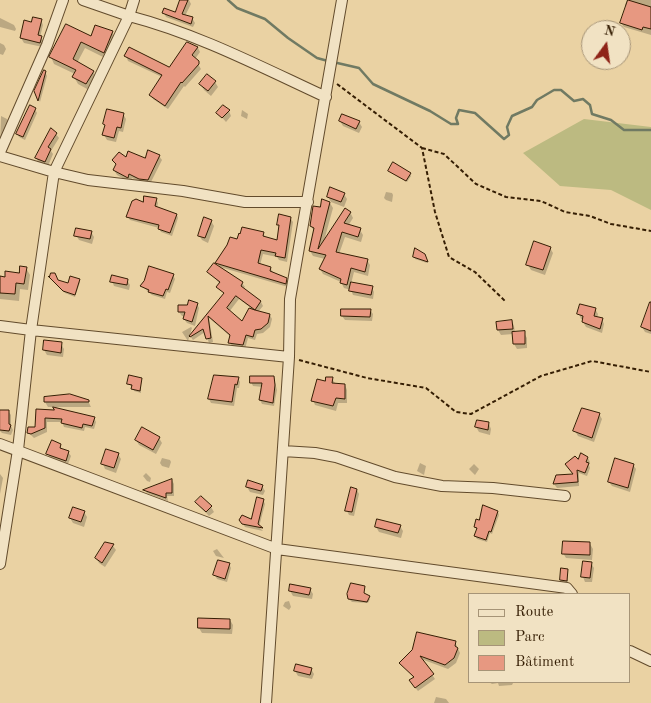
<!DOCTYPE html>
<html>
<head>
<meta charset="utf-8">
<style>
	body { margin:0 }
	#map { position:relative; width:651px; height:703px; overflow:hidden; background:#ead2a3; font-family:"Old Standard TT",serif }
	canvas { display:block }
	.legend { position:absolute; left:468px; top:593px; width:162px; height:90px; box-sizing:border-box; background:#f1e2c3; border:1px solid #a69477; margin:0; padding:6px 9px; list-style:none; font-size:15px; color:#351e04 }
	.legend li { display:flex; align-items:center; gap:10px; height:25px }
	.legend b { width:25px; border:1px solid #a69477 }
	.north { position:absolute; left:581px; top:20px; width:50px; height:50px; box-sizing:border-box; background:#f1e2c3; border:1px solid #a69477; border-radius:50%; rotate:14deg; font-size:14px; font-weight:700; line-height:20px; text-align:center; color:#351e04 }
	.north::after { content:''; display:block; margin:auto; width:18px; height:22px; background:#8f2418; clip-path:polygon(50% 0,100% 100%,50% 72%,0 100%) }
</style>
</head>
<body>
<div id="map">
<canvas width="651" height="703"></canvas>
<ul class="legend">
<li><b style="height:6px;background:#f1e2c3"></b>Route</li>
<li><b style="height:14px;background:#bcba81"></b>Parc</li>
<li><b style="height:14px;background:#e79881"></b>Bâtiment</li>
</ul>
<div class="north">N</div>
</div>
<script>
const ctx = document.querySelector('canvas').getContext('2d');
ctx.lineJoin = 'round';
function paint(path, color) { ctx.fillStyle = color; ctx.fill(path, 'evenodd'); }
function trace(path, color, width, dash) { ctx.strokeStyle = color; ctx.lineWidth = width; ctx.lineCap = dash ? 'butt' : 'round'; ctx.setLineDash(dash || []); ctx.stroke(path); }
paint(new Path2D(`
	M584,119L651,127V210L611,190L560,186L523,153Z`), '#bcba81');
paint(new Path2D(`
	M181,0H189L191,4L185,16L192,18L195,23L193,27L166,17L164,13H175Z
	M627,0H651V35L624,27L621,23L627,8L625,5Z
	M0,18L14,25L16,29L15,31L0,27Z
	M41,20L43,25L40,37L44,42L43,47L24,43L21,38L32,24Z
	M66,25L91,38L112,32L116,39L107,59L85,48L77,63L93,71L96,78L89,90L78,84L74,77L75,74L54,64L51,57Z
	M0,43L4,45L6,49L3,55L0,54Z
	M188,44L198,48L200,52L195,59L201,69L185,87L184,86L168,109L153,99L151,95L162,77L128,61L126,56L170,69Z
	M45,72L47,76L40,102L35,91Z
	M207,76L215,82L218,87L211,96L204,90L201,85Z
	M35,109L37,113L25,140L19,137L17,133Z
	M242,110L248,114L247,119L241,116Z
	M229,111L231,116L226,122L218,113Z
	M123,114L126,119L123,132L119,131L116,142L107,140L104,135L106,127L104,124Z
	M1,116L7,119L10,124L0,144Z
	M340,121L359,122L362,127L359,133L343,126Z
	M56,134L59,138L51,151L53,154L48,166L39,163L36,158Z
	M159,156L162,160L150,184L143,183L132,178L130,182L117,175L114,170L117,166L114,161L146,160Z
	M389,171L410,174L411,176L407,182Z
	M386,192L392,193L393,195L392,202L386,200L384,198Z
	M344,194L347,199L344,207L331,202L328,197Z
	M156,199L158,203L157,208L177,215L178,218L172,236L161,232L159,228L130,220L128,217L144,203Z
	M330,203L333,208L324,241L350,212L353,218L348,226L360,230L363,235L361,242L345,237L339,254L367,260L370,265L368,276L354,272L351,284L372,288L374,292L373,299L353,295L351,290L344,288L341,282L323,274L320,269L325,259L313,256L310,251L314,231L311,226L321,208Z
	M290,218L293,222L287,262L279,260L277,257L263,254L260,265L270,268L273,272L286,279L288,284V287L220,267L242,283L245,287L243,289L261,302L263,306L258,312L270,315L272,319L270,327L263,333L257,334L255,340L248,338L245,349L232,346L230,342L231,337L209,318L213,342L209,343L205,332L193,340L190,336L225,294L218,287L220,284L209,272L220,267L217,263L237,240L263,233L265,237L278,241L280,228L278,224ZM239,299L251,308L242,323L229,312Z
	M211,221L214,226L208,243L202,240L199,235Z
	M91,232L94,237L92,244L79,240L76,235Z
	M550,248L553,253L545,275L531,270L528,265Z
	M424,255L427,263L415,259L414,257Z
	M26,268L30,275L28,290L20,289L19,301L0,299V278H6L20,274Z
	M52,274L57,281L68,284L79,280L80,282L75,297L65,293L50,278Z
	M173,275L175,279L170,293L167,292L165,299L152,295L142,286Z
	M127,280L130,285L129,290L114,286L112,281Z
	M651,303V334L645,332L642,327Z
	M197,304L199,308L195,326L187,323L184,319L185,316H182L179,312Z
	M595,309L598,314L597,318L602,319L604,324L602,333L586,327L583,322L584,319H581L579,314Z
	M370,310L373,314L372,321L345,320L342,316Z
	M512,321L514,326L515,333H524L527,338V348L517,349L514,344L513,334L501,335L498,330Z
	M191,327L192,328L188,341L182,332Z
	M45,342L61,344L64,349L63,357L47,355L44,350Z
	M238,378L240,382L239,388H237L234,406L211,403L209,399Z
	M274,378L277,390L274,406L262,404L260,400L263,387L253,386L251,382Z
	M141,379V393L134,391L133,387L128,384Z
	M332,379L335,383L345,385L347,390V403H338L336,411L315,405L313,400Z
	M88,401L91,407H48L45,402Z
	M37,410L94,418L96,422L94,429L85,427L84,431L64,427L62,422H47V432L34,438L28,432L36,428Z
	M0,411H8L11,415V426L13,430L11,435L2,433L0,431Z
	M599,414L602,419L594,442L578,436L575,431Z
	M489,424L491,429L490,435L479,432L476,427Z
	M143,429L159,438L162,443L156,454L139,445L136,440Z
	M60,445L62,450L68,452L71,456L68,464L50,458L48,454Z
	M118,454L121,459L116,473L105,469L103,464Z
	M162,458L170,460L171,462L169,468L162,466L160,463Z
	M588,458L590,462L589,465L590,468L587,476L579,473V486L557,488L554,484L574,475L578,462Z
	M420,463L426,466L424,475L417,471Z
	M474,464L479,469L475,475L469,469Z
	M633,465L636,469L630,492L612,486L609,482Z
	M146,473L151,478L150,482L147,481L143,476Z
	M0,474L3,478L0,494Z
	M172,480L174,484V496H167L168,501L147,493L145,490Z
	M262,486L265,491L263,495L250,492L247,487Z
	M357,490L359,494L354,516L349,515L347,511Z
	M263,500L265,504L259,527L263,531L245,527L240,520L252,521Z
	M197,503L211,507L214,512L209,516Z
	M84,512L87,517L84,527L73,523L70,518Z
	M498,512L499,515L492,534L490,533L487,542L477,539L475,536L477,530L475,527Z
	M400,526L403,531L401,538L379,532L376,527Z
	M105,543L113,546L116,550L105,567L99,563L96,558Z
	M590,544L593,549L592,560L566,558L563,553Z
	M217,549L224,558L216,556L213,551Z
	M591,563L594,568L592,582H585L583,577Z
	M229,564L231,568L227,582L217,579L215,575Z
	M567,570L568,582H562L561,580Z
	M364,587V595L370,599L368,603L352,602L349,599Z
	M310,589L313,594L312,599L293,596L290,591Z
	M289,601L291,607L289,610L283,606L285,602Z
	M230,620L233,625L232,634L202,633L199,628Z
	M455,642L460,653L456,663L448,669L421,659L435,679L418,691L413,685L414,678L401,663Z
	M311,669L314,674L312,679L298,676L295,671Z
	M489,682H512L513,683L512,685L499,686L498,683L492,684Z
	M436,697L446,699L449,703H434Z`), '#0003');
trace(new Path2D(`
	M228,0L237,8L265,19L288,38L317,58L328,61
	M333,62L359,68L373,84L430,111L451,124H458L456,118L459,110L475,113L504,139L509,135L507,127L512,116L532,107L537,100L554,90H561L574,101L583,99L590,105L592,114L611,120L624,130H651`), '#707a63', 2.5);
const building = new Path2D(`
	M180,0H188L182,14L193,17L191,24L162,13L164,8L175,12Z
	M628,0L651,7V29L643,27L642,30L620,23Z
	M33,17L42,19L38,35L42,36L40,43L20,38L24,20L31,22Z
	M66,24L91,36L95,25L113,31L104,53L81,42L73,59L94,71L86,84L72,77L76,70L49,57Z
	M187,42L198,47L192,55L199,61V64L182,83L181,82L165,106L149,95L162,75L124,56L129,47L169,67Z
	M44,70L46,71L38,101L34,91Z
	M207,74L216,81L208,91L199,84Z
	M30,105L36,108L23,137L16,134Z
	M223,105L230,110L222,118L216,113Z
	M107,109L124,113L121,128L117,127L114,138L102,135L105,125L103,124Z
	M342,114L360,121L356,129L339,121Z
	M51,128L57,133L48,147L51,149L45,162L35,158Z
	M148,150L160,155L148,180L139,179L129,174L128,178L113,170L116,164L112,160L119,152L126,157L128,151L145,158Z
	M393,162L411,173L406,181L388,171Z
	M330,187L345,193L341,202L327,197Z
	M144,196L157,198L155,206L177,214L170,233L158,229L159,225L126,217L132,201L136,199L143,202Z
	M322,199L330,202L318,249L345,208L351,212L344,223L361,228L358,237L342,232L336,252L368,259L365,272L351,268L347,285L340,283L341,279L319,269L326,255L309,251L314,228L310,226L313,206L320,207Z
	M279,214L291,217L285,258L275,256L276,253L261,250L258,263L271,267L270,271L287,278L286,284L215,263L227,245L230,237L237,239L239,233L240,234L242,227L264,232L263,236L277,240L279,225H277Z
	M204,217L212,220L205,238L198,236Z
	M76,228L92,231L90,239L74,236Z
	M534,241L551,247L543,270L526,265Z
	M415,248L425,254L428,262L413,257Z
	M214,263L243,282L241,286L261,301L255,310L270,314L268,323L261,329L255,330L253,337L246,335L243,345L228,343L230,335L208,316L211,338L206,339L203,329L190,337L189,336L224,293L216,287L220,282L207,272ZM236,296L255,310L249,308L242,321L227,308Z
	M20,266L27,267L24,284L16,283L15,294L0,293V276L5,277V271L19,273Z
	M149,266L174,274L168,290L166,289L163,296L148,292L149,290L140,286L144,281Z
	M51,273H55L58,280L68,283L70,276L80,279L75,295L63,291L48,276L49,277Z
	M112,275L128,279L127,285L110,282Z
	M351,282L373,286L371,295L349,291Z
	M189,300L198,303L192,322L183,319L185,312H178V305H187Z
	M650,302H651V331L641,327Z
	M580,304L596,308L594,316L603,318L600,329L582,322L583,316L577,314Z
	M341,309H371L370,317L341,316Z
	M512,320L513,329L497,330L496,322Z
	M525,331V344H513L512,332Z
	M44,340L62,342L61,353L43,350Z
	M129,375L142,378L140,391L131,389L132,385L127,384Z
	M214,375L239,377L237,385L235,384L232,402L208,399Z
	M250,376H274L275,385L273,403L259,400L262,383H250Z
	M326,377H333L332,383L345,384V399L336,398L333,406L311,401L317,379L325,381Z
	M70,394L89,400V402H44V397Z
	M53,407L95,417L92,426L83,424L82,428L61,423L62,419L45,418V428L31,434L27,433L28,427H35L36,409L54,410Z
	M582,408L600,413L592,438L573,431Z
	M0,410H9V424L11,425L9,431L0,430Z
	M477,420L489,422L488,430L475,427Z
	M142,427L160,437L153,450L135,440Z
	M52,440L61,444L60,448L69,451L66,461L46,454Z
	M106,449L119,453L114,468L101,464Z
	M581,453L588,457L586,462L589,463L585,473L577,470L578,482L553,484L556,475L573,474L565,464L575,456L578,459Z
	M615,458L634,464L628,488L608,482Z
	M172,479V493H166V498L143,490Z
	M248,480L263,485L261,491L246,487Z
	M351,487L357,489L352,512L345,511Z
	M201,496L212,506L206,512L195,502Z
	M257,497L264,499L258,524L263,528L242,524L239,520L242,515L251,519Z
	M483,505L498,511L491,532L489,531L486,540L474,536L477,528L474,527L476,519L479,520Z
	M73,507L85,511L81,522L69,518Z
	M377,519L401,525L398,533L375,527Z
	M563,541L590,542V555L562,554Z
	M105,542L114,544L102,563L95,558Z
	M218,560L230,563L225,579L213,575Z
	M583,561L592,562L590,578L581,577Z
	M561,568L568,569L567,581L560,580Z
	M351,583L365,586L364,593L370,596L367,602L348,599L347,594Z
	M290,584L311,588L309,595L289,591Z
	M198,618L230,619V629L198,628Z
	M417,632L456,641L455,646L458,648L454,658L445,665L420,656L434,674L415,688L409,680L414,677L399,663L412,650Z
	M296,664L312,668L310,675L294,671Z`);
paint(building, '#e79881');
trace(building, '#351e04', 1);
const street = new Path2D(`
	M83,0L129,16L134,0
	M0,152L47,45L63,0
	M0,156L54,172L88,180L183,191L245,202H308
	M0,326L31,330L18,450L0,564
	M289,357L31,330L54,172L129,16C198,34 261,67 326,97
	M0,444L277,549L567,588L572,594
	M283,451L315,453L336,457L395,477L442,486L493,488L565,496
	M630,651L651,661
	M266,703L289,357L290,299L342,0`);
trace(street, '#624b2c', 12);
trace(new Path2D(`
	M337,84L422,148L435,212L449,257L475,272L505,301
	M422,148L444,154L476,184L506,197L541,201L565,212L590,216L611,224L651,231
	M299,360L367,378L426,388L456,412L471,414L541,376L592,361L651,372`), '#351e04', 2, [4, 2.5]);
trace(street, '#f1e2c3', 10);
</script>
</body>
</html>
